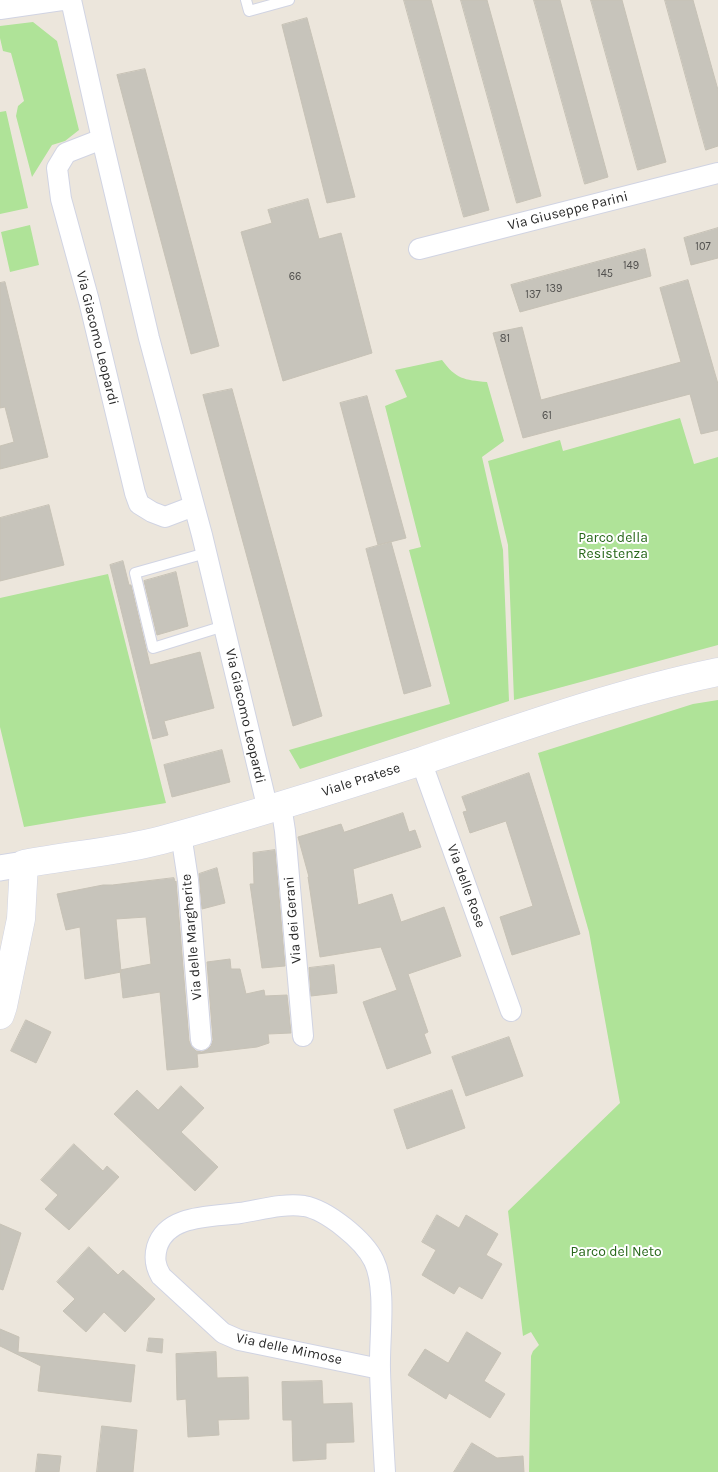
<!DOCTYPE html>
<html>
<head>
<meta charset="utf-8">
<style>
	body { margin:0 }
	canvas { display:block; background:#ece6dc }
</style>
</head>
<body>
<canvas width="718" height="1472"></canvas>
<script>
const ctx = document.querySelector('canvas').getContext('2d');
ctx.lineJoin = 'round';
function paint(path, color) { ctx.fillStyle = color; ctx.fill(path, 'evenodd'); }
function trace(path, color, width, dash) { ctx.strokeStyle = color; ctx.lineWidth = width; ctx.lineCap = dash ? 'butt' : 'round'; ctx.setLineDash(dash || []); ctx.stroke(path); }
function label(font, color, halo, rows, align = 'center') {
  ctx.font = font + ' Karla,sans-serif'; ctx.lineWidth = 4; ctx.setLineDash([]); ctx.textBaseline = 'middle'; ctx.strokeStyle = halo; ctx.fillStyle = color; for (const [text, x, y, turn = 0] of rows) {
    ctx.save(); ctx.translate(x, y); ctx.rotate((+turn || 0) * Math.PI / 180); ctx.textAlign = isNaN(turn) ? turn : align; if (halo) ctx.strokeText(text, 0, 0); ctx.fillText(text, 0, 0); ctx.restore();
  }
}
paint(new Path2D(`
	M33,22L57,41L79,130L65,141L52,145L32,177L16,116L18,106L24,101L11,53L3,51L0,38V26Z
	M6,111L28,208L0,214V112Z
	M30,225L39,265L10,272L1,232Z
	M442,360C456,379 464,380 487,382L504,441L482,457L503,550L509,701L300,769L289,750L450,704L409,550L421,547L385,406L407,397L395,370Z
	M680,418L694,464L718,457V645L514,700L508,545L488,461L560,440L563,451Z
	M108,574L166,803L24,827L0,727V598Z
	M718,700V1472H529L531,1356L533,1351L539,1345L531,1332L523,1336L508,1211L620,1103L589,932L538,753L693,704Z`), '#afe398');
const building = new Path2D(`
	M404,0H431L489,210L464,217Z
	M461,0H487L541,196L517,203Z
	M534,0H560L608,177L585,184Z
	M591,0H622L666,162L638,170Z
	M665,0H693L718,90V146L706,150Z
	M307,18L355,197L327,203L282,25Z
	M145,69L219,346L191,354L117,75Z
	M308,199L319,239L341,233L372,353L283,381L241,232L272,223L268,210Z
	M718,228V258L691,265L684,238Z
	M645,249L651,276L520,312L511,285Z
	M688,280L718,384V430L701,434L690,394L523,438L493,333L522,327L541,400L681,362L660,288Z
	M5,282L48,457L0,469V446L14,442L5,407L0,408V283Z
	M232,389L322,716L293,726L203,395Z
	M367,396L406,538L378,545L340,403Z
	M49,505L64,565L0,581V518Z
	M391,542L431,686L404,694L366,549Z
	M123,561L129,585H131L150,665L200,652L214,708L164,721L168,735L153,739L110,565Z
	M176,572L188,626L157,635L144,581Z
	M222,750L230,782L172,797L164,765Z
	M529,773L580,934L512,955L500,917L533,906L506,821L470,833L463,812L467,811L462,797Z
	M403,813L409,832L415,830L421,847L353,869L358,905L392,894L401,922L444,907L461,956L408,974L428,1032L424,1034L431,1053L387,1069L363,1002L397,990L381,947L320,957L308,877H309L298,837L341,824L344,832Z
	M275,850L285,966L262,968L250,884H254L253,853Z
	M217,868L225,903L202,909L199,874Z
	M174,878L175,882L176,881L189,1041L192,1047L196,1051L202,1052L208,1049L211,1046L213,1040L207,962L230,959L231,969H240L246,994L264,990L265,996L287,995L291,1033L268,1034L269,1043L257,1047L197,1054L198,1067L167,1070L160,992L123,998L120,970L151,964L146,917L116,919L121,972L85,979L80,927L66,930L57,894L103,885H112Z
	M334,965L337,993L311,996L309,968Z
	M26,1020L51,1032L36,1063L11,1051Z
	M509,1037L523,1076L466,1096L452,1057Z
	M181,1086L204,1108L181,1132L218,1167L195,1191L114,1114L137,1090L158,1110Z
	M452,1090L465,1128L407,1149L394,1110Z
	M74,1144L103,1171L107,1166L119,1177L69,1230L45,1209L58,1195L41,1180Z
	M437,1215L459,1228L466,1215L498,1234L486,1255L502,1264L482,1299L459,1286L454,1294L422,1275L436,1250L422,1242Z
	M0,1224L21,1233L3,1290L0,1289Z
	M89,1247L118,1275L123,1270L155,1299L125,1332L104,1312L86,1332L63,1311L75,1299L57,1282Z
	M0,1329L19,1337L18,1352L135,1365L131,1402L38,1391L41,1366L0,1346Z
	M467,1332L501,1353L484,1381L505,1394L490,1418L449,1393L446,1399L408,1375L425,1349L448,1363Z
	M149,1338L163,1339L162,1353L147,1351Z
	M216,1352L217,1378L248,1377L249,1419L218,1420L219,1435L188,1437L186,1399L177,1400L176,1354Z
	M322,1381L323,1404L352,1403L354,1442L326,1443V1459L293,1461L292,1420H283L282,1382Z
	M102,1426L137,1430L133,1472H97Z
	M472,1443L497,1458L523,1456L524,1472H454Z
	M38,1454L61,1456L59,1472H36Z`);
paint(building, '#c7c4bb');
trace(building, '#c7c2b6', 1);
const service = new Path2D(`
	M246,0L249,11L289,0
	M206,553L135,573L153,648L224,626`);
const minor = new Path2D(`
	M71,0L102,139L149,338L202,535L268,810
	M0,9L62,0
	M102,139L66,153L57,168L61,199L89,301L135,493L139,504L152,512L165,517L194,506
	M419,249L718,173
	M421,761L511,1011
	M281,805L285,831L303,1036
	M181,834L188,880L201,1040
	M380,1369L239,1340L223,1333L161,1276C155,1266 154,1258 157,1247C167,1214 212,1217 240,1213C260,1210 283,1203 304,1206C327,1210 364,1240 374,1261C387,1288 379,1339 380,1370C381,1404 383,1438 385,1472`);
const tertiary = new Path2D(`
	M0,868L24,864`);
const secondary = new Path2D(`
	M0,1015L3,1006L21,919L24,864C70,855 117,852 162,840C249,816 336,789 422,761C519,728 617,693 718,672`);
trace(service, '#d1d4e3', 12);
trace(minor, '#d1d4e3', 22);
trace(tertiary, '#d1d4e3', 27);
trace(secondary, '#d1d4e3', 29);
trace(service, '#fff', 10);
trace(minor, '#fff', 20);
trace(tertiary, '#fff', 25);
trace(secondary, '#fff', 28);
label('11px', '#51504e', null, [
	["107",703,247],
	["149",631,266],
	["145",605,274],
	["66",295,277],
	["139",554,289],
	["137",533,295],
	["81",505,339],
	["61",547,416]
]);
label('14px', '#2a2a2a', '#fff', [
	["Via Giuseppe Parini",568,211,-14],
	["Via Giacomo Leopardi",97,338,76],
	["Via Giacomo Leopardi",245,716,77],
	["Viale Pratese",361,780,-18],
	["Via delle Rose",466,886,70],
	["Via dei Gerani",293,920,-95],
	["Via delle Margherite",192,937,-95],
	["Via delle Mimose",289,1349,12]
]);
label('14px', '#27671a', '#fff', [
	["Parco della",613,538],
	["Resistenza",613,554],
	["Parco del Neto",616,1252]
]);
</script>
</body>
</html>
